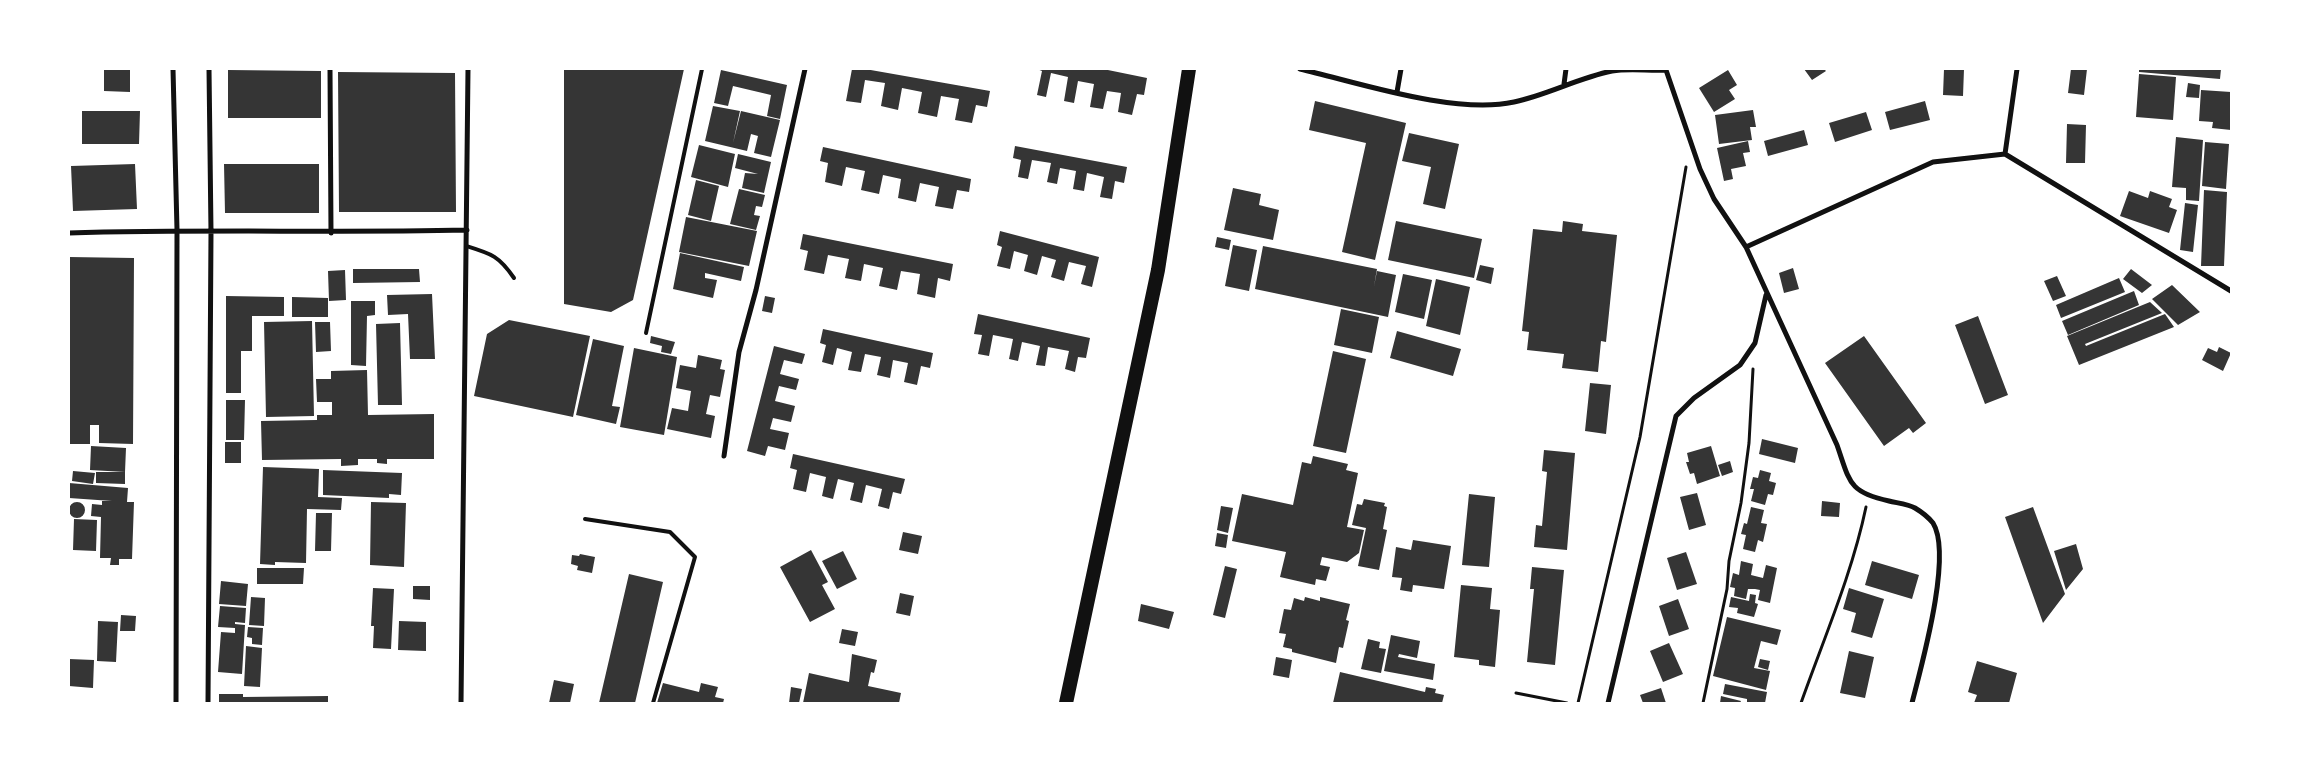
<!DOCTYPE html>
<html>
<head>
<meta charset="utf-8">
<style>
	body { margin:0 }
	#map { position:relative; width:2300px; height:772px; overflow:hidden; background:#fff; font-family:"Asap Condensed",sans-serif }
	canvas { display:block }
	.frame { position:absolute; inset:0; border:70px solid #fff; pointer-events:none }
</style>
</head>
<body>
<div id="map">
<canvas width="2300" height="772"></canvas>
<div class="frame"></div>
</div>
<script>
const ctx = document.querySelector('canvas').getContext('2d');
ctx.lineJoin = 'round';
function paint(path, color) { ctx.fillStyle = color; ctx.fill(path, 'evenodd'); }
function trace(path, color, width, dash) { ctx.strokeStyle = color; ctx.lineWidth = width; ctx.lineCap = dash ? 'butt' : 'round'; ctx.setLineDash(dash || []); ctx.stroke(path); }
paint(new Path2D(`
	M104,69H130V92L104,91Z
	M564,69H684L633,300L611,312L564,304Z
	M852,69H865L990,91L987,107L976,105L972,123L955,120L959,99L941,96L937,117L918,113L922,92L902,88L898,110L881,106L885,83L865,80L861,103L846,101Z
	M1037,69H1103L1147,78L1144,95L1137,94L1132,115L1118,112L1121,93L1107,91L1103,109L1090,107L1094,84L1078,81L1074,103L1064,101L1068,77L1051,73L1046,97L1037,95L1042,71Z
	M1804,69H1824L1826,71L1812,80Z
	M1944,69H1964L1963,96L1943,95Z
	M2071,69H2087L2084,95L2068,93Z
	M2139,69H2221L2220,79L2139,72Z
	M228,70L321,71V118H228Z
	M721,70L787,85L780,119L767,116L771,95L733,86L728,106L714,103Z
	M1728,70L1737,85L1729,90L1735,99L1714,112L1699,88Z
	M338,72L455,73L456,212H339Z
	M2139,74L2176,77L2173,120L2136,117Z
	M2188,83L2200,85L2199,98L2186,97Z
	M2201,90L2231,92V130L2212,128L2213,122L2199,121Z
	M1315,101L1406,123L1375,260L1342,252L1366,143L1309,130Z
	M1925,101L1930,120L1890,130L1885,112Z
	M713,106L740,111L733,143L741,111L780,120L771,157L754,153L758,136L751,134L747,151L705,141Z
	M1753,110L1756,127H1750L1752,140L1719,144L1715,115Z
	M82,111H140L139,144H82Z
	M1866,112L1872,130L1835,142L1829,123Z
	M2067,124L2086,125L2085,163H2066Z
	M1804,130L1808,145L1768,156L1764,141Z
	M1409,133L1459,144L1445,209L1423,204L1431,167L1402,161Z
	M2176,137L2203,140L2199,201L2186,200V188L2172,187Z
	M1748,141L1750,152L1743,153L1746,166L1731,169L1733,179L1724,181L1717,148Z
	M2205,142L2229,144L2226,189L2202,186Z
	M699,145L735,154L728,187L691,177Z
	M1015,146L1127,167L1124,183L1115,181L1112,199L1100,197L1104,177L1087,173L1084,191L1073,189L1076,171L1060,168L1057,184L1047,182L1051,163L1032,160L1028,179L1018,177L1021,160L1013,158Z
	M823,147L971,179L969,192L957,190L953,209L935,206L939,187L920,183L916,202L898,198L901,179L883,175L879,194L861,190L865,171L846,167L842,186L825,182L828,163L820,161Z
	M738,154L771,162L764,193L742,188L745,173L758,174L735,168Z
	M135,164L137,209L73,211L71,166Z
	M224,164H319V213H225Z
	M696,180L719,186L711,221L688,215Z
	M1233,188L1261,194L1259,205L1279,210L1273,240L1224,230Z
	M739,189L765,195L762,207L756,206L754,215L760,216L756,230L730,224Z
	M2204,190L2227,192L2224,266H2201Z
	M2129,191L2148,198L2150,191L2172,199L2169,207L2177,210L2169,233L2120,216Z
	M2185,203L2198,205L2193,252L2180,250Z
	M686,217L757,231L749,266L679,252Z
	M1396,221L1482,239L1474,278L1388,260Z
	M1563,221L1583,224L1582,231L1617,235L1606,342L1601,341L1598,372L1562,368L1564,354L1527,350L1529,332L1522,331L1533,229L1562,232Z
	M1000,231L1099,257L1092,287L1081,284L1086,266L1069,262L1064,281L1051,277L1056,260L1042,256L1037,275L1024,271L1028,255L1014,251L1010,269L997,266L1002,247L997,245Z
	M803,234L953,264L950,281L938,278L935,298L917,294L920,274L901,271L897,290L879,286L883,268L864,264L861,281L845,278L849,259L828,255L824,274L804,270L808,251L800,249Z
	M1217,237L1231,240L1229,250L1215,247Z
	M1233,245L1257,250L1249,291L1225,286Z
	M1263,246L1377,269L1374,286L1377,271L1396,275L1388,317L1255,289Z
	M680,253L744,267L741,281L705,273V278L717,280L713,298L673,289Z
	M69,257L134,258L133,444L99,443V425H90V444H69Z
	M1480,265L1494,268L1491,284L1476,280Z
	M1793,268L1799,289L1784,293L1779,273Z
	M353,269H419L420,282L353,283Z
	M2131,269L2152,285L2142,293L2123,279Z
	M345,270L346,300L329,301L328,271Z
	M1403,274L1432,280L1424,319L1395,312Z
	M2057,276L2066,296L2053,301L2044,281Z
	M2119,278L2125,292L2061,318L2056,305Z
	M1436,279L1470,287L1460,335L1426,326Z
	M2172,285L2200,312L2178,325L2152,299Z
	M2134,291L2139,305L2068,335L2062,321Z
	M432,294L435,359H410L408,314L388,315L387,295Z
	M226,296L284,297V316H252V351H241V393H226Z
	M765,296L775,298L772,313L762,311Z
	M292,297L328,298V317H292Z
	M351,301H375V315L367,316L366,366L351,365Z
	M2150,302L2162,313L2085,344L2086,346L2165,314L2174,327L2079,365L2067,336Z
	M1341,309L1379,317L1372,353L1334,345Z
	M978,314L1090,338L1086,358L1078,357L1075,372L1065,369L1069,351L1048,347L1045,366L1036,365L1040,346L1022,342L1018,361L1009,359L1013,339L993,335L989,356L978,354L982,335L974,334Z
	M1978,316L2008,395L1985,404L1955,325Z
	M509,320L590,336L573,417L474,396L487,334Z
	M312,321L314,416L266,417L264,322Z
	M315,322H330L331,351L316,352Z
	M400,323L402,405H378L376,324Z
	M823,329L933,353L930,368L921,366L917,385L904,382L908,363L893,360L890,378L877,375L881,357L865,354L861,372L848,370L852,352L837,348L833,365L822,362L826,345L820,343Z
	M1397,331L1461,349L1453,376L1390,358Z
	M651,336L675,342L671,354L661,352L662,346L650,343Z
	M1864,336L1926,423L1913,433L1909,428L1884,446L1825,363Z
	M593,339L624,346L612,406L620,407L616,424L576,415Z
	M774,346L805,354L802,364L784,360L780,374L799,379L796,390L779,386L775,401L795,406L791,422L773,418L770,429L789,433L785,450L768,446L765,456L747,451Z
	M2219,347L2231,353L2223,371L2202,360L2208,348L2217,352Z
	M634,348L677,357L664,435L620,427Z
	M1333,351L1366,359L1346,453L1313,446Z
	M698,355L722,360L720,369L725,370L720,397L710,395L706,414L715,416L711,438L667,429L672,408L688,411L691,391L676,388L680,365L696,368Z
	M367,370L368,415L434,414V459H387V464L377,463V459H358V465L341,466V459L262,460L261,421L317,420V415H332V402H317L316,379H331V371Z
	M1590,383L1611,385L1606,434L1585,431Z
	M226,400H245L244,440H226Z
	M1762,439L1798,448L1795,463L1759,454Z
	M225,442H241V463H225Z
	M91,446L126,448L125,472L90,470Z
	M1711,446L1720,476L1697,484L1694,473L1690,474L1686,462H1689L1687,453Z
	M1544,450L1575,453L1567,550L1534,547L1536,525L1542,526L1547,472L1542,471Z
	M793,454L905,479L901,494L893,492L889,509L878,506L882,489L866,485L862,503L850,500L854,483L838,479L833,499L822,496L826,477L810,473L806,492L793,489L797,470L790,468Z
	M1313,456L1348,464L1346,470L1358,473L1347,527L1364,530L1359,553L1347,562L1322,557L1320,565L1330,567L1326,581L1316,579L1315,585L1280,577L1286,552L1232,541L1242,494L1293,505L1302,462L1311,464Z
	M1730,461L1733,472L1722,476L1718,465Z
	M263,467L319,469L318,497L342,498L341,510L307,509L306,563L275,562V565L260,564Z
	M323,470L402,473L401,495L389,494V498L323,495Z
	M1760,470L1771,473L1769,481L1776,483L1773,495L1768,494L1765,505L1751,501L1754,489H1750L1753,477L1758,478Z
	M73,471L95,473L93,484L72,481Z
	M96,472H125V484L96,483Z
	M69,483L128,488L127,502H134L132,559H119V565H110L111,558H100L101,517L91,516L92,504L102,505V501H112L69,498Z
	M1697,493L1706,525L1689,530L1680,497Z
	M1469,494L1495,497L1489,567L1462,565Z
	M1364,499L1385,503L1384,506L1387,507L1383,529L1387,530L1379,570L1358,566L1366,528L1352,525L1357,504L1362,505Z
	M1822,501L1840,503L1839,517L1821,516Z
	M371,502L406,503L404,567L370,565Z
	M69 510a8 8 0 1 1 16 0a8 8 0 1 1-16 0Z
	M1221,506L1233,508L1228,533L1217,530Z
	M1751,507L1764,510L1761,523L1767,524L1763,542L1758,540L1755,552L1743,549L1746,535L1741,534L1744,523L1747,524Z
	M2033,507L2065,594L2043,623L2005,517Z
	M316,513H332L331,551H315Z
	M74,519L97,520L96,551L73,550Z
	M903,532L922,536L918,554L899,550Z
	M1217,533L1228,535L1226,548L1215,546Z
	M1413,540L1451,546L1444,589L1413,585L1412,592L1400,590L1402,578L1392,577L1396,547L1411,550Z
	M2076,544L2083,569L2066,590L2054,551Z
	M811,550L828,582L822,585L835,609L810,622L780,567Z
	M843,551L857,579L837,589L822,561Z
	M1686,552L1697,584L1677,590L1667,558Z
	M580,554L595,557L592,573L577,570L578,566L571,564L572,555L579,556Z
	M1741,561L1753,564L1751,575L1763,578L1766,565L1777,568L1770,603L1758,600L1760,590L1755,589H1748L1746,599L1734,596L1735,588L1730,587L1733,573L1739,575Z
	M1872,561L1919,575L1912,599L1865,585Z
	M1225,566L1237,569L1225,618L1213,615Z
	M1532,567L1564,570L1555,665L1527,662L1534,589H1530Z
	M257,568H304L303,584H257Z
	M629,574L663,582L635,703H599Z
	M221,581L248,584L246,606L219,604Z
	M1461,585L1492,588L1490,609L1500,610L1495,667L1479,665V660L1454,657Z
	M413,586H430V600L413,599Z
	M373,588L394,589L391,649L373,648L374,626H371Z
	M1849,588L1884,599L1872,638L1851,632L1856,613L1843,609Z
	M900,593L914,596L910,616L896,613Z
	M1750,594L1756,595L1755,603L1758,604L1754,617L1737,613L1738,608L1729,607L1731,597L1749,601Z
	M251,597L265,598L264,626L249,625Z
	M1305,597L1320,601V597L1350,604L1346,620L1349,621L1343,648L1339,647L1336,663L1292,652V649L1283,647L1286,634L1279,633L1284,609L1291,610L1294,598L1304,601Z
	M1678,599L1689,629L1669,636L1659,606Z
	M1141,604L1174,612L1169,629L1138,621Z
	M220,606L246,608L245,623L235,622V628L218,627Z
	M121,615L136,616L135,631H120Z
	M1727,617L1781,630L1777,645L1761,641L1754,668L1770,671L1766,690L1713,676Z
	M98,621L118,622L116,662L97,661Z
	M399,621L426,622V651L398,650Z
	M235,624L245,625L242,674L218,672L221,632L235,633Z
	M248,627L263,628L262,645L252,644V638L247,637Z
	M842,629L858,632L855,646L839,643Z
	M1391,635L1420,641L1417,658L1399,654L1398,657L1435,664L1433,680L1384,671Z
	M1368,639L1380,642L1379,648L1386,649L1381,673L1361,669Z
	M1669,643L1683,674L1663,682L1650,651Z
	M246,646L262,648L260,687L244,686Z
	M1849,651L1874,657L1865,698L1840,693Z
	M852,654L877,660L874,673L871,672L868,686L901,693L899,703H803L809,673L849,682Z
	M1276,657L1292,660L1289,678L1273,675Z
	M69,659L94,660L93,688L69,686Z
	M1760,659L1770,661L1768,670L1758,667Z
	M1977,661L2017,673L2009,703H1974L1977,695L1968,692Z
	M1340,672L1425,692L1426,687L1436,689L1435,693L1444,695L1442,703H1333Z
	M554,680L574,684L570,703H549Z
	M663,683L699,692L701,683L718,687L715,697L724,699L723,703H657Z
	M1725,684L1767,692L1765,703L1747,702V699L1723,694Z
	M791,687L802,689L799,703H789Z
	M1661,688L1666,703H1643L1640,695Z
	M219,694H243V697L328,696V703H219Z
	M1721,696L1741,701L1740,703H1720Z`), '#353535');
trace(new Path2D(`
	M1516,693L1567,703
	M1578,703L1640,437L1686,167
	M1703,703L1727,589L1729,561L1741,503L1749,443L1753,369
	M1801,703C1824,638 1852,574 1866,507`), '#111', 3);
trace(new Path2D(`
	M466,246C492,254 499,256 514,278
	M646,333L702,69
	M585,519L670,532L695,557L653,703`), '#111', 4);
trace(new Path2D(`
	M173,69L177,230L176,703
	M330,69L331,233
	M1300,69C1360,83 1455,115 1514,102C1547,95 1578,78 1612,71C1629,68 1649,71 1666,70L1700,169L1714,199L1746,247L1933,162L2005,154L2231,291
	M1564,84L1566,69
	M1397,92L1401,69
	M2005,154L2017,69
	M69,233C201,229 334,233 467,230
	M1746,247L1837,445C1850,482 1848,492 1889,501C1897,503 1908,504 1915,508C1920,511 1929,518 1933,523C1953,555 1921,667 1912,703
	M724,456L739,352L756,290L805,69
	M208,703L211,232L209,69
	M461,703L468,69
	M1608,703L1676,416L1694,398L1740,365L1755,343L1766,295`), '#111', 5);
trace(new Path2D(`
	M1066,703L1158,270L1189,69`), '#111', 14);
</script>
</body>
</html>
